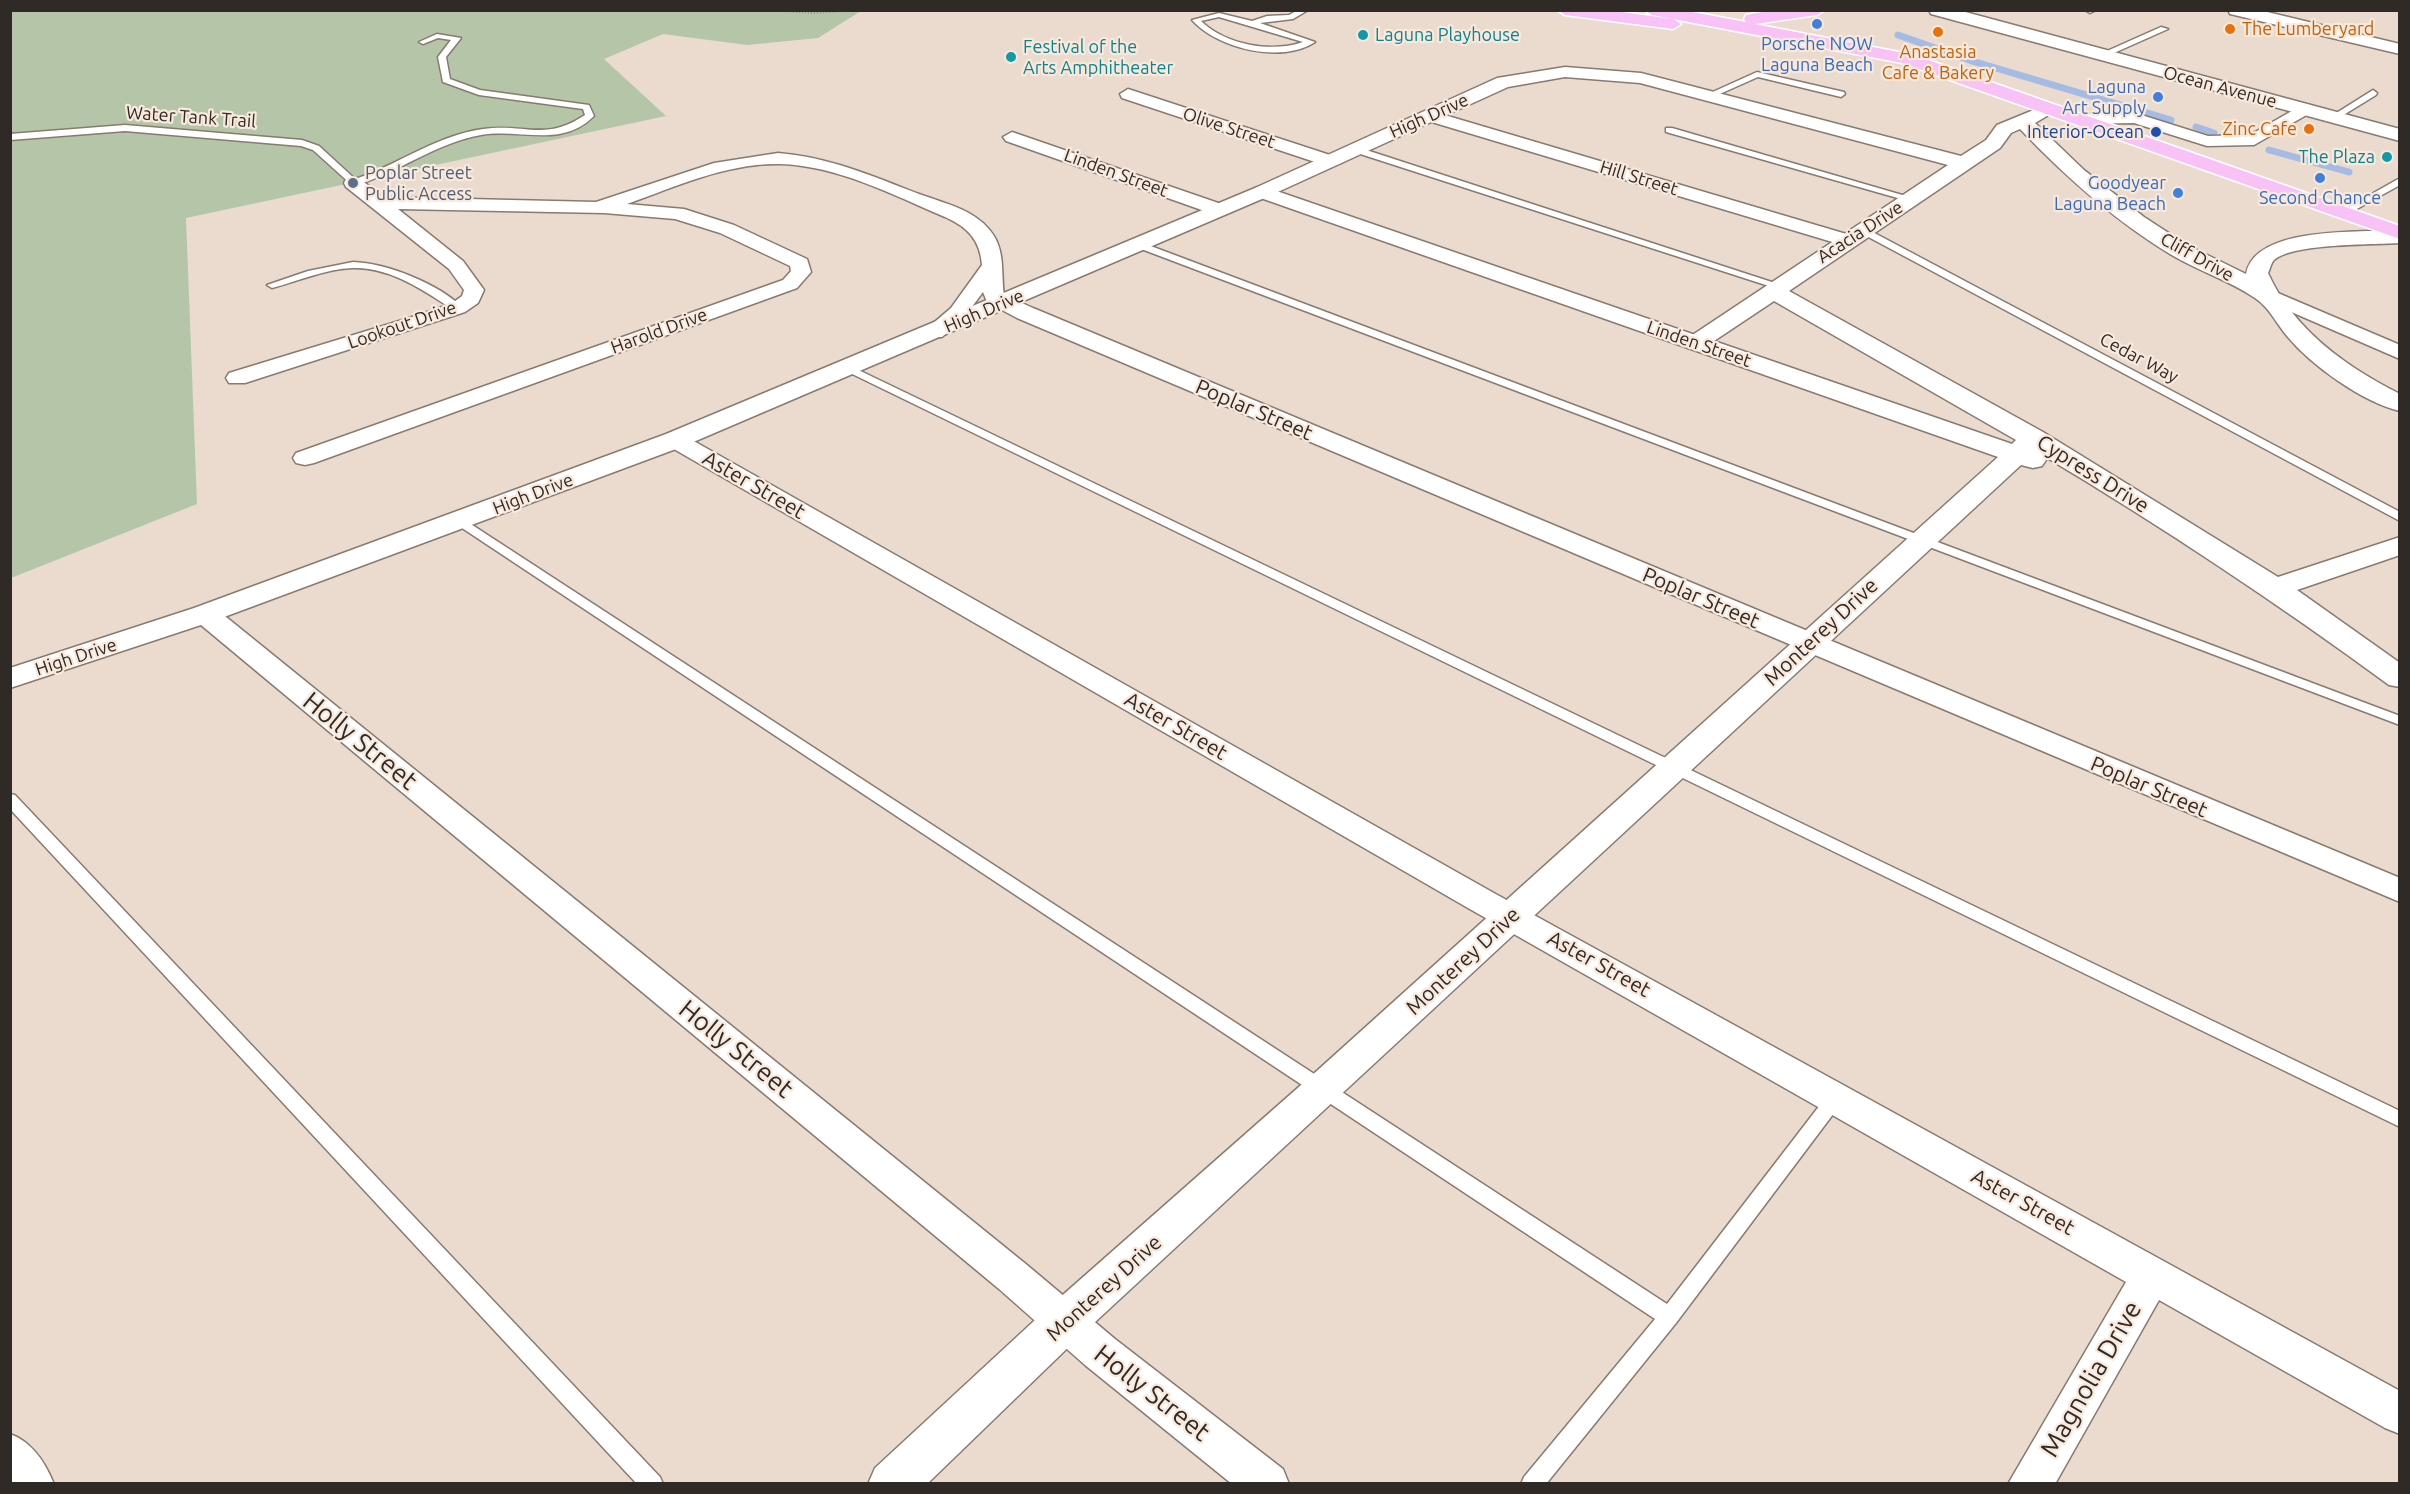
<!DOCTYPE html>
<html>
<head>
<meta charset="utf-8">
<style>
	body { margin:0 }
	#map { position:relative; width:2410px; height:1494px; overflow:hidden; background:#ebdbcf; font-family:Ubuntu,sans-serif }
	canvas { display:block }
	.frame { position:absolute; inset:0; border:12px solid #302a26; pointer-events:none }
</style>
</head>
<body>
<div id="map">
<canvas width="2410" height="1494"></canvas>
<div class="frame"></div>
</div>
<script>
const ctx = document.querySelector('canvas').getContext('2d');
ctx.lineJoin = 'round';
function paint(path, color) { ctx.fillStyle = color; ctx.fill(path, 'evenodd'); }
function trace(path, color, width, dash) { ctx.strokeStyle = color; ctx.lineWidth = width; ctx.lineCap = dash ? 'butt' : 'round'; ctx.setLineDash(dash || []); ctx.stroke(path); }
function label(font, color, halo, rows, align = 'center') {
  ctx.font = font + ' Ubuntu,sans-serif'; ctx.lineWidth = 4.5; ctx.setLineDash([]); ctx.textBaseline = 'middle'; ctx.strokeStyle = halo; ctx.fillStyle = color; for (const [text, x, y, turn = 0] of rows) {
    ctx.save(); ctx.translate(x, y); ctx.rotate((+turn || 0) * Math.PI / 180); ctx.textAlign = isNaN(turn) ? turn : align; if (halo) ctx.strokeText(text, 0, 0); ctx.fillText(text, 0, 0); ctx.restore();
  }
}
paint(new Path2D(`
	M11,11H861L818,38L747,45L663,34L604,59L666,116L186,218L197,504L11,578Z`), '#b5c5a8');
trace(new Path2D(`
	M1898,35L1972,61L2171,120
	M2196,127L2214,133
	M2269,150L2349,172`), '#a6bbe4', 7);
const lane = new Path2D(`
	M1298,10H1308L1293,19L1260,23L1315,42C1282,64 1218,49 1192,20L1219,13L1252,21L1267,16L1289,15ZM1219,17L1303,42C1271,53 1226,45 1201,21Z
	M2085,10H2093L2094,11L2090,13Z
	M2161,27L2168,29L2105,57L2098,55Z
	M437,34L461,38L446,57L450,79L480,90L589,105L594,116C561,149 521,128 481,135C435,143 397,174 353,186L313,150L301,146L125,131L10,140V134L125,125L302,140L319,146L355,179C398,165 437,135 483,129C525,123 545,142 585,115L583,109L479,95L443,82L438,57L451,40L438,38L423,44L419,42Z
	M1757,72L1844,92L1845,94L1841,97L1758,77L1713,97L1706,95Z
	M2373,90L2377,93L2376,95L2337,119L2330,117Z
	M1666,128H1672L1916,199L1908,201L1666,132Z
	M1351,147H1357L1784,286L1775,288L1351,151Z
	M2400,178V185L2346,215L2338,213Z
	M1859,228H1865L2400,512V521L1859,232Z
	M1140,242L2400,716V725L1136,247V243Z
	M353,262C387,263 439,284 463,308L454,310C424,291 391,267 353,268C325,269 299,281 272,288L267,285L308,271Z
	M848,365L2400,1111V1127L844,370V366Z
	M460,517L1667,1304L1830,1092L1837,1090L1844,1092L1846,1097L1676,1323L1546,1484H1521L1524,1477L1655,1319L456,524V518Z
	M10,794L15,795L660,1477L663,1484H637L10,809Z`);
const street = new Path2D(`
	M1128,89L1336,157L1339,161L1330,166L1324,165L1122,98L1120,94Z
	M2304,104L2310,105L2313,109L2310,113L2254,145L2207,146L2134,123L2076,124L2067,119L2076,114L2135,113L2208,136L2250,135Z
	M1431,111L1853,236L1856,240L1853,244H1839L1425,120L1422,116Z
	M1012,132L1227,206L1230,210L1220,216L1213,214L1006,141L1003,137Z
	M778,153C829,157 872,176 919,194C946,204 978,210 994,236C1005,254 1001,275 1004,295L1033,308L2400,878V902L1017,318L987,302L983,292L965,316L942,337H926L923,332L951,308L982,265C980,239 967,227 945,217C893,195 836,165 779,164C727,163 675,187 627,204L684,209L734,225L807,259L811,272L797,288L314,463L305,465L296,463L293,458L296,453L783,280L791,271L790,266L720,233L675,219L604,213L398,209L463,261L484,290L478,303L465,312L245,383H229L226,378L229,373L409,318L451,304L462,296L464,290L449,269L346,187L344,183L346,179H360L383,197L596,202L714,163Z
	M1262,186L1704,338L1707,343L1704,348H1688L1255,196L1253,192L1255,188Z
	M2266,288L2400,345V359L2259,298L2256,294L2259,290Z
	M675,433L683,435L1492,892L2400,1391V1434L2385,1428L2159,1300L2055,1484H2008L2126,1282L1468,908L667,445L663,440L667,435Z
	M205,606L215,608L1027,1265L1115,1339L1283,1469L1289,1484H1232L1085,1365L999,1289L195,620L191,614L195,608Z
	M10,1434C32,1442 45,1462 54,1484H10Z`);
const secondary = new Path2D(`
	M1929,10H1958L2400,129V141L1931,14Z
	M2228,10H2259L2400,44V54L2230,14Z
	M1565,67L1641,73L1961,156L1986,140L1997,125L2036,109H2050L2052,113L2035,123L2084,170L2144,217L2187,245L2246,274C2255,225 2361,233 2400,230V243C2371,245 2294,243 2274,260C2271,263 2270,269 2268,273C2293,329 2346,367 2400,394V411C2362,402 2311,365 2287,336C2276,323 2269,307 2255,298C2229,280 2198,271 2170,254C2114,220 2065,176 2020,129L2011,133L2000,148L1789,291L2043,432L2278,577L2400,537V555L2297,590L2400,663V687L2389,685C2277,603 2163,527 2044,456L2046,460L2042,466L2033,468L2021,465L1080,1336L927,1484H868L875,1468L1048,1308L1309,1078L1998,457L1688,348L1684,343L1688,338L1948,165L1640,83L1565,77L1508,87L1269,196L684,446L216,620L10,688V668L194,608L666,434L1255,188L1497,78ZM1774,301L2016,440L2012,444L1714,341Z`);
const primary = new Path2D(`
	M1557,10H1608L1673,19L1681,24L1673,29L1565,15Z
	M1644,10H1682L1746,22L1744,19L1746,15C1772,9 1799,10 1825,10L1817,15L1755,24L1914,55L2400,226V239L1902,63L1652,15Z`);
trace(lane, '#887a6f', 3);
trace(street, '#887a6f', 3);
trace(secondary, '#887a6f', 3);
trace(primary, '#fff', 3);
trace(new Path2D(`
	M772,10L812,13L859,10`), '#988c84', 2, [1, 2]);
paint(lane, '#fff');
paint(street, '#fff');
paint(secondary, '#fff');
paint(primary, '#f8c2f7');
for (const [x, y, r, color] of [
	[1817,24,6,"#3f7fe0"],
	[2230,29,6,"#e8710a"],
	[1938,32,6,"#e8710a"],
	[1363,35,6,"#0f9aa8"],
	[1011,57,6,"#0f9aa8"],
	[2158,97,6,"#3f7fe0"],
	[2309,129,6,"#e8710a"],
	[2156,132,6,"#1a4fb4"],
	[2387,157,6,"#0f9aa8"],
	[2320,178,6,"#3f7fe0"],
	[353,183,6,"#5c6f8a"],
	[2178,193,6,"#3f7fe0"]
]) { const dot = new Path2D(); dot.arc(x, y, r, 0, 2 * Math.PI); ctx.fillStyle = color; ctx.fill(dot); trace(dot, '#f8e9dc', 2); }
label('18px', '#c56008', '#f8e9dc', [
	["The Lumberyard",2242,29],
	["Anastasia",1938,52,"center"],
	["Cafe & Bakery",1938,73,"center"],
	["Zinc Cafe",2297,129,"right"]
], 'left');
label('18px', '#0d838f', '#f8e9dc', [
	["Laguna Playhouse",1375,35],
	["Festival of the",1023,47],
	["Arts Amphitheater",1023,68],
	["The Plaza",2375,157,"right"]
], 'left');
label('18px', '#366cbe', '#f8e9dc', [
	["Porsche NOW",1817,44],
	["Laguna Beach",1817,65],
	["Laguna",2146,87,"right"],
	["Art Supply",2146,108,"right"],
	["Goodyear",2166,183,"right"],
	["Laguna Beach",2166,204,"right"],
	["Second Chance",2320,198]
]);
label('18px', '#302a26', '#f8e9dc', [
	["Ocean Avenue",2220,87,15],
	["High Drive",1429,116,-24],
	["Water Tank Trail",191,117,4],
	["Olive Street",1229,128,18],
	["Linden Street",1116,173,20],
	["Hill Street",1639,178,17],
	["Acacia Drive",1860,232,-33],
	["Cliff Drive",2197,257,29],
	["High Drive",984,311,-23],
	["Lookout Drive",402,325,-19],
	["Harold Drive",659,331,-20],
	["Linden Street",1699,344,19],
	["Cedar Way",2139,358,28],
	["High Drive",533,494,-21],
	["High Drive",76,657,-18]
]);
label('18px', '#164399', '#f8e9dc', [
	["Interior-Ocean",2144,132]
], 'right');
label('18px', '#4e5e75', '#f8e9dc', [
	["Poplar Street",365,173],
	["Public Access",365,194]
], 'left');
label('21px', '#302a26', '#f8e9dc', [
	["Poplar Street",1254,410,23],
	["Cypress Drive",2093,474,32],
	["Aster Street",754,485,30],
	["Poplar Street",1701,598,23],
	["Monterey Drive",1821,632,-43],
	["Aster Street",1176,726,30],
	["Poplar Street",2149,787,23],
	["Monterey Drive",1463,961,-43],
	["Aster Street",1599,964,29],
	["Aster Street",2023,1202,29],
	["Monterey Drive",1104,1288,-42]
]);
label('26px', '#302a26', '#f8e9dc', [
	["Holly Street",360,741,39],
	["Holly Street",736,1049,39],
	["Magnolia Drive",2091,1379,-60],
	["Holly Street",1152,1393,38]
]);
</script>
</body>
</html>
